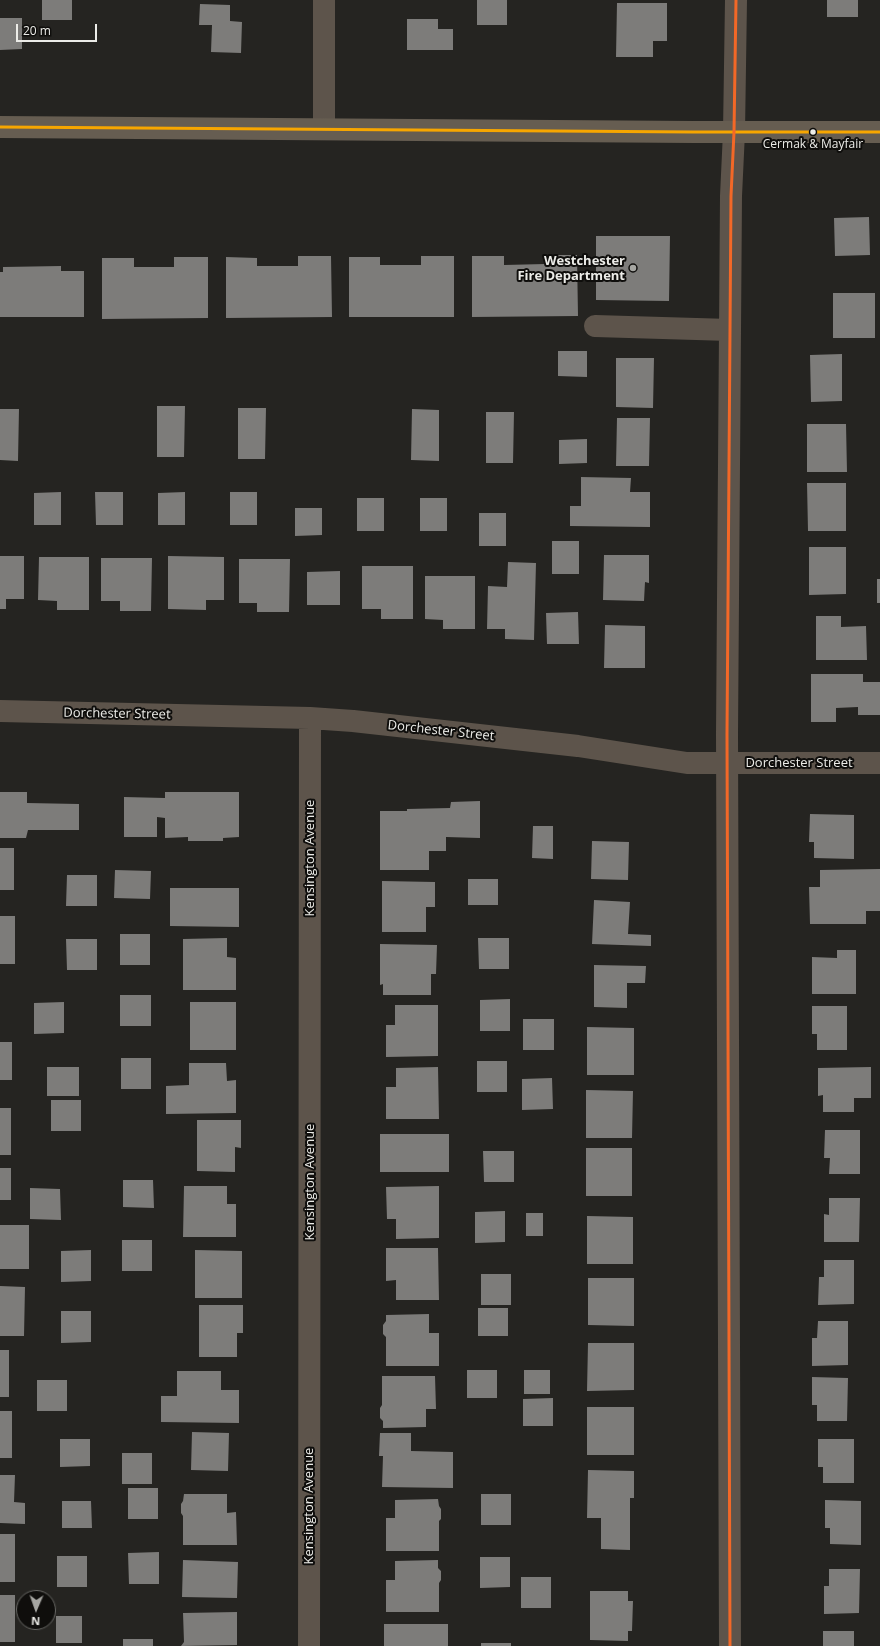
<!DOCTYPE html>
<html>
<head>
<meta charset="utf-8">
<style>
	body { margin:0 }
	#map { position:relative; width:880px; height:1646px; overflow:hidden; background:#252421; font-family:"Open Sans",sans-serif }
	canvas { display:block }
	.north { position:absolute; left:16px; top:1590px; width:40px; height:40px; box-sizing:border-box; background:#0f0e0c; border:1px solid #676764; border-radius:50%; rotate:182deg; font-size:11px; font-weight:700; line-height:16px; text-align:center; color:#ecece8 }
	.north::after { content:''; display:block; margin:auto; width:14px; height:18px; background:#a6a6a2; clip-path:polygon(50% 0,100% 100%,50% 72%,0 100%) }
	.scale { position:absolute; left:16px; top:24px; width:81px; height:18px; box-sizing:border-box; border:2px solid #ecece8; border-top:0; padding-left:5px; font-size:12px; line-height:14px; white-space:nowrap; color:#ecece8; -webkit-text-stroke:3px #0f0e0c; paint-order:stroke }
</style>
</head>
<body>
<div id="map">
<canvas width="880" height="1646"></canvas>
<div class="north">N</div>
<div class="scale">20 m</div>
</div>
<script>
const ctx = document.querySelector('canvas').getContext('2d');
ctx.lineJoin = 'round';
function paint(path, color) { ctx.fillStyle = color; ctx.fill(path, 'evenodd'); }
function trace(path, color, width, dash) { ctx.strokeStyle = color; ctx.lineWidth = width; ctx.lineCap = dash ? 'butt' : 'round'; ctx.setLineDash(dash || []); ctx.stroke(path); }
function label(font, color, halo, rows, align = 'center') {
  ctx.font = font + ' "Open Sans",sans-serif'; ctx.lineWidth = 4; ctx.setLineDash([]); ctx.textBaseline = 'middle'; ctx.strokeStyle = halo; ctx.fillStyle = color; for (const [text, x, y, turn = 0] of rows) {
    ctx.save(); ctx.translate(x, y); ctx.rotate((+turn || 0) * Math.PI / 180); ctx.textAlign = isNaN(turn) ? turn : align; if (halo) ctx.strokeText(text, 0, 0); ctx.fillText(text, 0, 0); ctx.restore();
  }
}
paint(new Path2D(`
	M42,0H72V20H42Z
	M477,0H507V25H477Z
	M827,0H858V17H827Z
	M617,3H667V41H653V57H616Z
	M200,4L230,5V21L242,22L241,53L211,52L212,25H199Z
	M0,18H22V49L0,50Z
	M407,19H438V29H453V50H407Z
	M869,217L870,255L835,256L834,218Z
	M596,236H670L669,301L596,300Z
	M544,255H577L578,316L472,317V256H504V265L545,264Z
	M298,256H331L332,317L226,318V257L257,258V266H298Z
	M421,256H454V317H349V257H380V265H421Z
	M174,257H208V318L102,319V258H134V267H174Z
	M61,266V271H84V317H0V272H3V267Z
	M833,293H875V338H833Z
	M558,351H587V377L558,376Z
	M842,354V401L811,402L810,355Z
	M616,358H654L653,408L616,407Z
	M157,406H185L184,457H157Z
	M238,408H266L265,459H238Z
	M0,409H19L18,461L0,460Z
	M412,409L439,410V461L411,460Z
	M486,412H514L513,463H486Z
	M617,418H650L649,466H616Z
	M807,424H846L847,472H807Z
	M587,439V463L559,464V440Z
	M581,477L631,478L630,492H650V527L570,526V506H581Z
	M807,483H846V531H808Z
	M61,492V525H34V493Z
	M95,492H123V525H96Z
	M185,492V525H158V493Z
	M230,492H257V525H230Z
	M357,498H384V531H357Z
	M420,498H447V531H420Z
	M295,508H322V535L295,536Z
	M479,513H506V546H479Z
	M552,541H579V574H552Z
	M809,547H846V594L809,595Z
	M604,555H649V583L645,582L644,601L603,600Z
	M0,556H24V599H6V609H0Z
	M168,556L224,557V600H206V610L168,609Z
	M39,557H89V610H57V601L38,600Z
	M101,558H152L151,611H120V601H101Z
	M239,559H290L289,612H257V603H239Z
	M508,562L536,563L534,640L505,639V629H487L488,586L507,587Z
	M362,566H413V619H381V609H362Z
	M340,571V605H307V572Z
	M425,576H475V629H443V620L425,619Z
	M877,579H880V603H877Z
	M578,612L579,644H547L546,613Z
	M816,616H841V627L866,626L867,660H816Z
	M605,625L645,626V668H604Z
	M811,674H863V682H880V715H858V707L836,708V722H811Z
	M0,792H27V803L79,804V830H28L26,838H0Z
	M165,792H239V837L223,838V841H188V837L165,838V818L157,817V837H124V797L165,798Z
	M480,801V838L446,837V851H429V870H380V811H407V809L450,808L451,802Z
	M810,814L854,815V859L814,858V842H809Z
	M533,826H553V859L532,858Z
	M592,841L629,842L628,880L591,879Z
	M0,848H14V890H0Z
	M880,869V911H866V924H810L809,887H820V870Z
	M115,870L151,871L150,899L114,898Z
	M67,875H97V906H66Z
	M468,879H498V905H468Z
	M382,881L435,882V907H426V932H382Z
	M170,888H239V927L170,926Z
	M594,900L630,902L628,934L651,935V946L592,944Z
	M0,916H15V964H0Z
	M120,934H150V965H120Z
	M227,938V957L236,958V990H183V939Z
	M478,938H509V969H479Z
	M66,939H97V970H67Z
	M380,944L437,945L436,974H431V995H383V984L380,985Z
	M837,950H856V994H812V957L837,958Z
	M594,965L646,966L645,983H627V1008L594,1007Z
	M120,995H151V1026H120Z
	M510,999V1031H480V1000Z
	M64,1002V1033L34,1034V1003Z
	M190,1002H236V1050H190Z
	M395,1005H438V1056L386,1057V1025H395Z
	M812,1006H847V1050H817V1034H812Z
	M523,1019H554V1050H523Z
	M587,1027L634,1028V1075H587Z
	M0,1042H12V1080H0Z
	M121,1058H151V1089H121Z
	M477,1061H507V1092H477Z
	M189,1063H226L227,1081L236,1080V1113L166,1114V1086L189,1085Z
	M47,1067H79V1096H47Z
	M438,1067L439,1119H386V1087H396V1068Z
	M871,1067V1098H854V1112H823V1095L818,1096V1068Z
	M552,1078L553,1109L522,1110V1079Z
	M586,1090L633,1091L632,1138H586Z
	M51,1100H81V1131H51Z
	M0,1108H11V1155H0Z
	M197,1120H241V1148L235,1147V1172L197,1171Z
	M825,1130H860V1174H829L830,1158H824Z
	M380,1134H449V1172H380Z
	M586,1148H632V1196H586Z
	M483,1151H514V1182H484Z
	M0,1168H11V1200H0Z
	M123,1180H153L154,1208L123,1207Z
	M184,1186H227V1204H236V1237H183Z
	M439,1186V1238L396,1239V1219H387L386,1187Z
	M30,1188L60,1189L61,1220L30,1219Z
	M829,1198H860L859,1242H824V1214L829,1215Z
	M505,1211V1242L475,1243V1212Z
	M526,1213H543V1236H526Z
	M587,1216L633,1217V1264H587Z
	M0,1225H29V1269H0Z
	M122,1240H152V1271H122Z
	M386,1248H438L439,1300H396V1280L386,1281Z
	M91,1250V1281L61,1282V1251Z
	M195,1250L242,1251V1298H195Z
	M824,1260H854V1304L818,1305L819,1277H824Z
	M481,1274H511V1305H481Z
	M588,1278H634V1326L588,1325Z
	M0,1286L25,1287L24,1336H0Z
	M199,1305H243V1333H237V1357H199Z
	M478,1308H508V1336H478Z
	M61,1311H91V1342L61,1343Z
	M429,1314V1333H439V1366H386V1337L383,1334V1325L386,1321V1315Z
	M818,1321H848V1365L812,1366V1338H817Z
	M588,1343H634V1390L587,1391Z
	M0,1350H9V1397H0Z
	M467,1370H497V1398H467Z
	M524,1370H550V1394H524Z
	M177,1371H221V1390H239V1423L161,1422V1396H177Z
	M382,1376H435L436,1409H426V1427L383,1428V1421L380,1418V1408L382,1405Z
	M812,1377L848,1378L847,1421H817V1405H812Z
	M37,1380H67V1411H37Z
	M553,1398V1426H523V1399Z
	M587,1407H634V1455H587Z
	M0,1411H12V1458H0Z
	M192,1432L229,1433L228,1471L191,1470Z
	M380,1433H411V1451L453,1452V1488L382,1487L383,1456H379Z
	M60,1439H90V1466L60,1467Z
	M818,1439H854V1483H823V1467H818Z
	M122,1453H152V1484H122Z
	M588,1470L634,1471V1498H630V1550L601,1549V1518H587Z
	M0,1475H15L14,1502L25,1503V1524L0,1523Z
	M128,1488H158V1519H128Z
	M184,1494H227V1513L236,1512L237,1545H183V1516L181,1513V1504L183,1501Z
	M481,1494H511V1525H481Z
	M438,1499L439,1506L441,1509V1519L439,1521V1551H386V1518H395V1500Z
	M825,1500L861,1501V1545L830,1544V1528H825Z
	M62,1501H91L92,1528H62Z
	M0,1534H15V1582H0Z
	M159,1552V1584H129L128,1553Z
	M57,1556H87V1587H57Z
	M480,1557H510V1587L480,1588Z
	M183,1560L238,1562L237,1598L182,1597Z
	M438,1560V1568L441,1571V1580L439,1583V1612H386V1580H395V1561Z
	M829,1569H860L859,1613L824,1614V1586H829Z
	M521,1577H551V1608H521Z
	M590,1591H628V1601H633L632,1631H628V1641L590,1640Z
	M0,1595H15V1642H0Z
	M237,1612V1645L181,1646L184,1642L183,1613Z
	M56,1616H82V1643H56Z
	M384,1624H448V1646H384Z
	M823,1631H854V1646H823Z
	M123,1639H153V1646H123Z
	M481,1643H511V1646H481Z`), '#7d7c7a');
trace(new Path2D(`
	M324,0V128
	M595,326L730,330
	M0,711L310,718L353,721L578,746L687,763H880
	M309,1646L310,718
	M730,1646L727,734L731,196L734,132L736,0`), '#5d544b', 22);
trace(new Path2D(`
	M0,127L693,132H880`), '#665d51', 22);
trace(new Path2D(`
	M0,127L693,132H880`), '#f7a600', 3);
trace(new Path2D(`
	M730,1646L727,734L731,196L734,132L736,0`), '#f36827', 3);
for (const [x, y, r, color] of [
	[813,132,3.5,"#ecece8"],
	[633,268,4,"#a6a6a2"]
]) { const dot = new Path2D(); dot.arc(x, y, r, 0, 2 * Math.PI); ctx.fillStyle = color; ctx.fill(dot); trace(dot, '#0f0e0c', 1.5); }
label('12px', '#ecece8', '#0f0e0c', [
	["Cermak & Mayfair",813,145]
]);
label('bold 13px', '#ecece8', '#0f0e0c', [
	["Westchester",625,261],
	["Fire Department",625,276]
], 'right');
label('13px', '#ecece8', '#0f0e0c', [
	["Dorchester Street",117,714,1],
	["Dorchester Street",441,731,6],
	["Dorchester Street",799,763],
	["Kensington Avenue",310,858,-90],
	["Kensington Avenue",310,1182,-90],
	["Kensington Avenue",309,1506,-90]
]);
</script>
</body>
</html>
